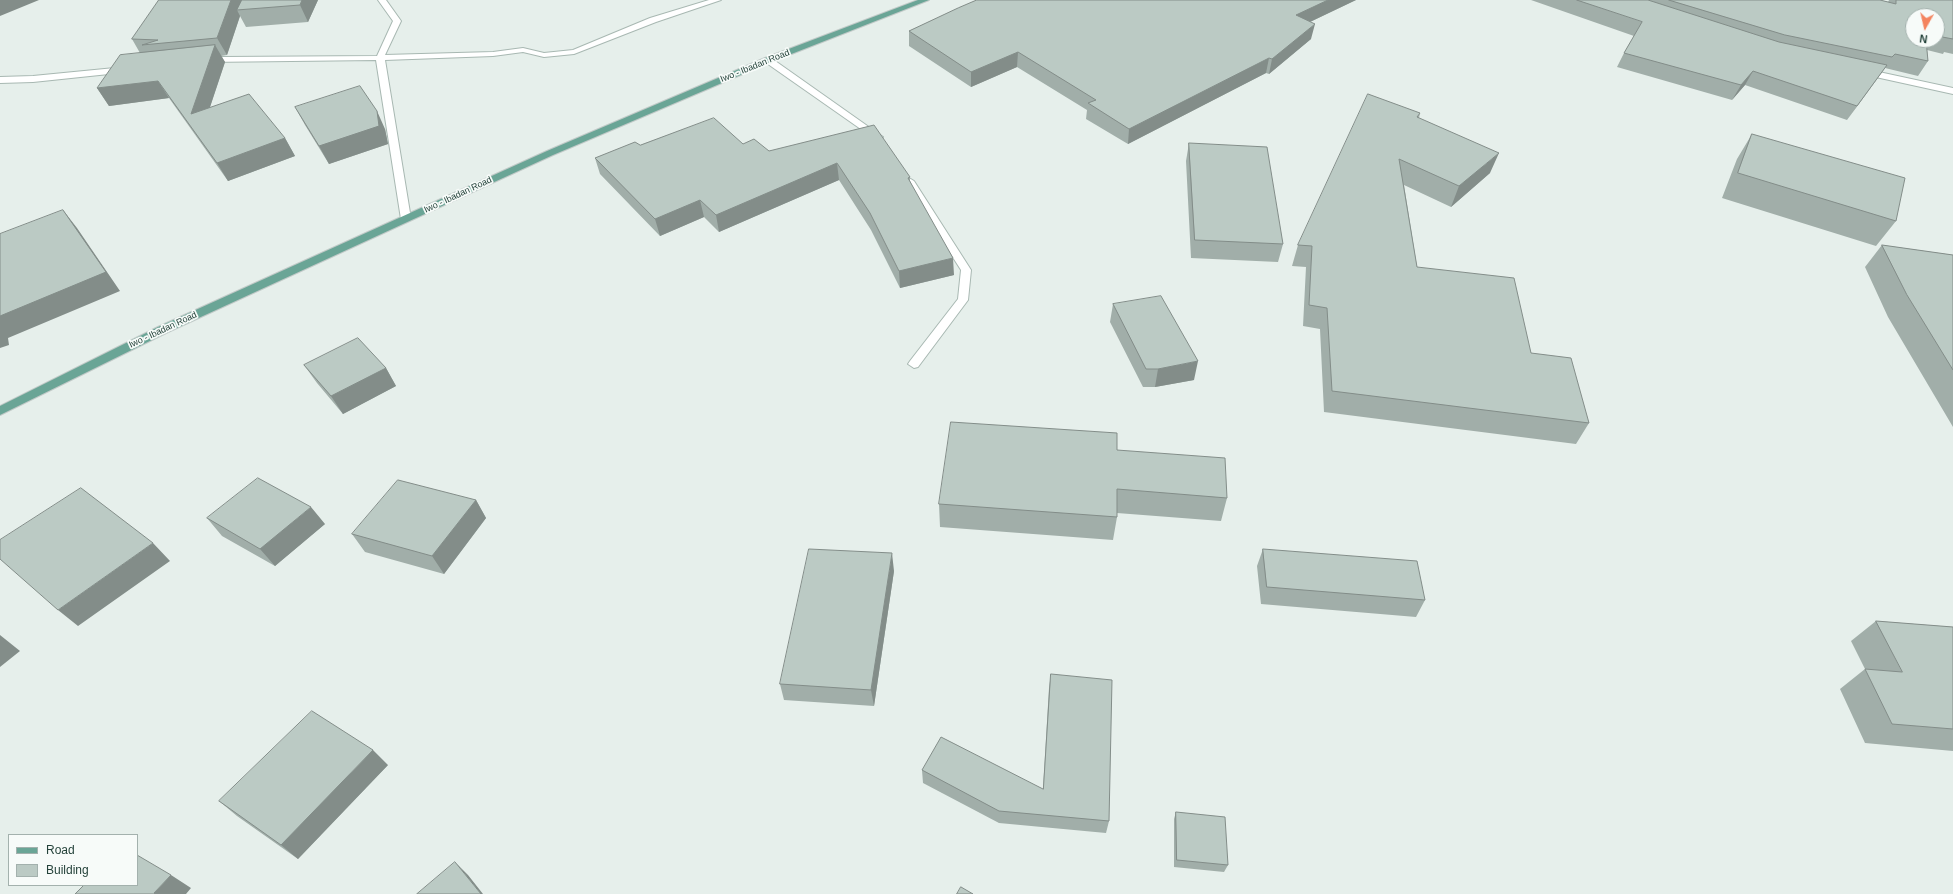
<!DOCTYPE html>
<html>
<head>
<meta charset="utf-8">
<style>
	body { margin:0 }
	#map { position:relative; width:1953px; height:894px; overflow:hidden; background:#e6efeb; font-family:Arial,sans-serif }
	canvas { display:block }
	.legend { position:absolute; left:8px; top:834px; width:130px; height:52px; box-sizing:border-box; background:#f7fbf9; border:1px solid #a3b1ad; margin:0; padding:5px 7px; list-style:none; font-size:12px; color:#24423a }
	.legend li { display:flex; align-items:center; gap:8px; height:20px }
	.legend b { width:20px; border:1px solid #a3b1ad }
	.north { position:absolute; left:1905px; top:8px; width:40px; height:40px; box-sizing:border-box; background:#f7fbf9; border:1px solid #a3b1ad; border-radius:50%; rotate:188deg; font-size:11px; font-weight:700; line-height:16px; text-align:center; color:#24423a }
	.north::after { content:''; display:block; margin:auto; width:14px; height:18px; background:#f4845f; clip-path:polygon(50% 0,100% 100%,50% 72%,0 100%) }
</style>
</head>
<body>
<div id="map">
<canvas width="1953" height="894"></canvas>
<ul class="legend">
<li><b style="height:5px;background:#6aa596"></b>Road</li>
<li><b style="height:11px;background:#bbcac4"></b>Building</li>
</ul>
<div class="north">N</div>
</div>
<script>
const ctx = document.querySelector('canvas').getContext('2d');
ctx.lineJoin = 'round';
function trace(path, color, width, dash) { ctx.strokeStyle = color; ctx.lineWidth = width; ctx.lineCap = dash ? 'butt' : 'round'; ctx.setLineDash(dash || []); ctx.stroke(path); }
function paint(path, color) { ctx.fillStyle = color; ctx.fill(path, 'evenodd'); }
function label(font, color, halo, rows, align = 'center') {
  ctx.font = font + ' Arial,sans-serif'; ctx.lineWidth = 3.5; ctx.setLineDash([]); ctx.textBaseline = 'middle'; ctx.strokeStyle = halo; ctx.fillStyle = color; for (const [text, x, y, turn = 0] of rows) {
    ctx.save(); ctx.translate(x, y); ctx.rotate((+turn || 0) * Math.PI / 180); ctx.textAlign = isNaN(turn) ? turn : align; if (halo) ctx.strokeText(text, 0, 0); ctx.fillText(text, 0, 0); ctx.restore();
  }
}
const minor = new Path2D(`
	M378,0H386L401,21L385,55L493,52L523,48L544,53L573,50L650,18L709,0H721L656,22L574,54L544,57L523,52L493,56L385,60L411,219L406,222L401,219L376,60L207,62L203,60L207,58L223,57L377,56L393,21Z
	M765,58H771L883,137L878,140L875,139L765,62Z
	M125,67L129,70L128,72L33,82L0,83V77L33,76Z
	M1865,69L1953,88V94L1862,74L1861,72Z
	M909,178L914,181L971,270L968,300L918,367L914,368L908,364L910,361L958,299L961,270L904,181Z`);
const major = new Path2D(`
	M918,0H929L771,62L553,155L166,333L0,415V406L158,327L547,151L765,58Z`);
trace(minor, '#a8b8b2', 2);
trace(major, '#c2cac8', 2);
paint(minor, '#fff');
paint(major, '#6aa596');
paint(new Path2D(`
	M159,0H318L308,22L246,27L240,16L227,55L221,56L225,62L210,107L285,138L295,156L228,181L169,98L109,106L97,88L140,53L132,39Z
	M977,0H1356L1310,22L1311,39L1269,74L1266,73L1128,144L1086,119L1087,110L1017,67L971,87L909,46V31Z
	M1531,0H1880L1888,2L1889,0H1953V54L1944,52L1943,54L1927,50L1928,61L1918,76L1885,68L1847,120L1745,85L1732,100L1617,67L1624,53L1634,36ZM1937,16V40H1913Z
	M295,107L385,129L388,144L329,164L305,125Z
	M1420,113L1419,118L1490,173L1451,207L1404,185L1417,267L1531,353L1589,423L1576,444L1324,412L1320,329L1303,326L1306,267L1292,266L1298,245Z
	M1752,134L1896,221L1876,246L1722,198L1737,159Z
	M1189,143L1283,244L1278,262L1191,258L1186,161Z
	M743,144L769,151L910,177V181L954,275L900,288L871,230L839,180L719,232L704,217L660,236L600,174L595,158L640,145Z
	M1882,245L1953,255V427L1888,317L1865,267Z
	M1113,304L1194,380L1155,387H1143L1110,322Z
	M304,365L386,368L396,386L343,414L317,383Z
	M1117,450L1227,498L1221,521L1117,513V517L1113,540L940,527L939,504Z
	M476,500L486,518L444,574L365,552L352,534Z
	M207,518L325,524L275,566L222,536Z
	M1263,549L1425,600L1416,617L1261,604L1257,566Z
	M894,571L874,706L784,700L780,684Z
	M1876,621L1953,627V751L1865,743L1840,689L1865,669L1851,641Z
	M1051,674L1109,821L1106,833L999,823L923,783L922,770L1043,789L1049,688Z
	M388,765L298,859L237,816L219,801Z
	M1176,812L1228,865L1224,872L1174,867V819Z`), '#a1aea9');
paint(new Path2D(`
	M0,0H39L0,16Z
	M231,0H242L237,10L240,16L227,55L217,38Z
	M302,0H318L308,22L300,5Z
	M1328,0H1356L1293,30L1296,15Z
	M1315,24L1311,39L1269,74L1272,59Z
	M215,45L225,62L202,131L191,114Z
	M1018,52L1017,67L971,87V72Z
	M1269,58L1266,73L1128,144L1129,129Z
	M1887,65L1877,79L1847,120L1857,106Z
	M1753,71L1745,85L1732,100L1741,85Z
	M158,81L169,98L109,106L97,88Z
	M377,111L385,129L388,144L329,164L319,146Z
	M285,138L295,156L228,181L217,163Z
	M1499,153L1490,173L1451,207L1459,186Z
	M837,163L839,180L719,232L716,215Z
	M700,200L704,217L660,236L655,219Z
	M63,210L77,228L120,291L8,338L9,345L0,348V316Z
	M953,258L954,275L900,288L899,271Z
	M1198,361L1194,380L1155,387L1158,369Z
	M386,368L396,386L343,414L331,396Z
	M476,500L486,518L444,574L432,556Z
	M311,507L325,524L275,566L260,549Z
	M153,543L170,561L78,626L58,610Z
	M892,553L894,571L874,706L871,690Z
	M0,635L20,651L0,667Z
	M373,750L388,765L298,859L281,845Z
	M455,862L468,875L483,894H481Z
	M171,875L191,888L186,894H155L154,893Z`), '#838d89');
const building = new Path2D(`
	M159,0H231L217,38L142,45L158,40L132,39Z
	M242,0H302L300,5L237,10Z
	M977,0H1328L1296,15L1315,24L1272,59L1269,58L1129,129L1088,103L1096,100L1018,52L971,72L909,31L958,8Z
	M1577,0H1648L1779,42L1887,65L1857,106L1753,71L1741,85L1624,53L1642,22Z
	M1669,0H1880L1896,4V0H1953V39L1937,36V16H1913V40H1926L1928,61L1895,54L1892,57L1785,35Z
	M215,45L191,114L249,94L285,138L217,163L158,81L97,88L120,55Z
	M360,86L377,111L379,126L319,146L295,107Z
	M1368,94L1420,113L1417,117L1499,153L1459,186L1399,159L1417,267L1514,278L1531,353L1571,358L1589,423L1332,391L1327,308L1309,305L1312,246L1298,245Z
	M714,118L743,144L754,139L769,151L874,125L910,177L908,178L953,258L899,271L870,213L837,163L716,215L700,200L655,219L595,158L635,142L640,145Z
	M1752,134L1905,178L1896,221L1738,173Z
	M1189,143L1267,147L1283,244L1195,240Z
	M63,210L106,272L0,316V234Z
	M1882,245L1953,255V370L1907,295Z
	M1161,296L1198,361L1158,369H1146L1113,304Z
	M358,338L386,368L331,396L304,365Z
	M951,422L1117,433V450L1225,458L1227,498L1117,489V517L939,504Z
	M258,478L311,507L260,549L207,518Z
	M398,480L476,500L432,556L352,534Z
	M81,488L153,543L58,610L0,559V540Z
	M809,549L892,553L871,690L780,684Z
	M1263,549L1417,561L1425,600L1267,587Z
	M1876,621L1953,627V729L1892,724L1865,669L1902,672Z
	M1051,674L1112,680L1109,821L999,811L922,770L941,737L1043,789Z
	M312,711L373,750L281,845L219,801Z
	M1176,812L1225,817L1228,865L1177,860Z
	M137,855L171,875L154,893L155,894H75L84,885H137Z
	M455,862L481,894H417Z
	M961,887L973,894H957Z`);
paint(building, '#bbcac4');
trace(building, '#838d89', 1);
label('9px', '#24423a', '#f7fbf9', [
	["Iwo - Ibadan Road",755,66,-22],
	["Iwo - Ibadan Road",458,195,-25],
	["Iwo - Ibadan Road",163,330,-25]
]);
</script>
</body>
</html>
